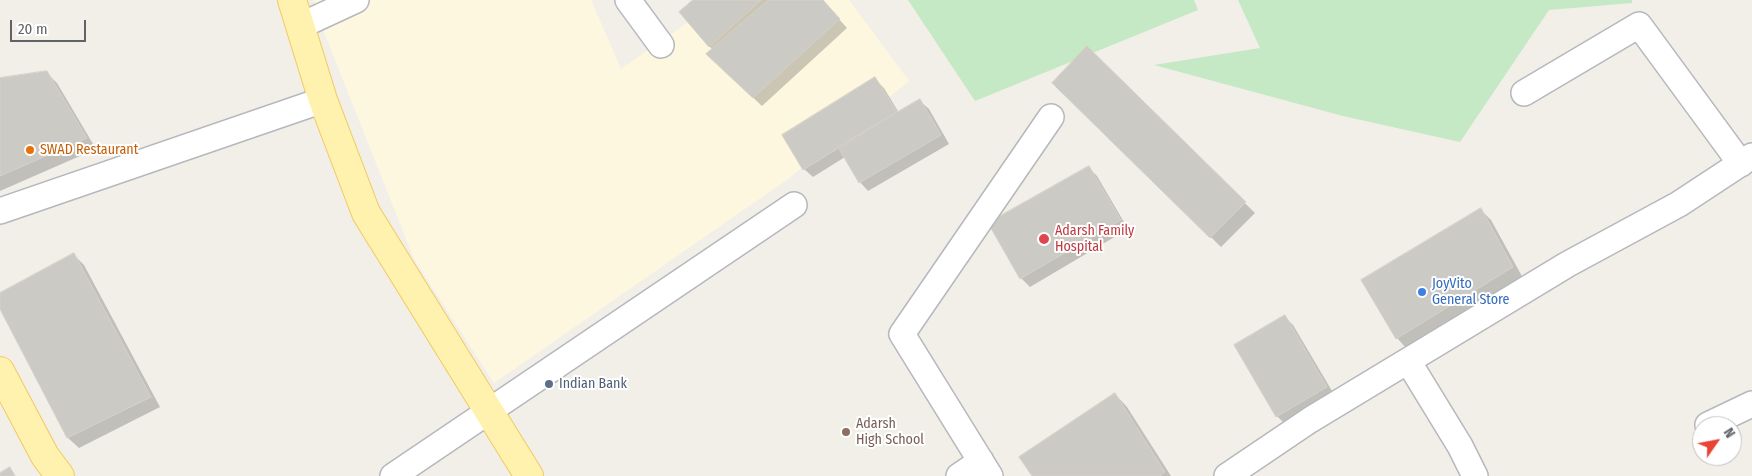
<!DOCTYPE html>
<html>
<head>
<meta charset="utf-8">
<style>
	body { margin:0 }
	#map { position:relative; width:1752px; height:476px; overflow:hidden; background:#f1efe8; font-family:"Fira Sans Condensed",sans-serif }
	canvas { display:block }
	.north { position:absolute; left:1692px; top:416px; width:50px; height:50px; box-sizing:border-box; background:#fff; border:1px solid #bfc1c3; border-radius:50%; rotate:57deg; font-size:14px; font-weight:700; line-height:20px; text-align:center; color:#5f6368 }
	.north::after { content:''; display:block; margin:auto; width:18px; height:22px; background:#ea4335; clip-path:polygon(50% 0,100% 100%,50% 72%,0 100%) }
	.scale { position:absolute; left:10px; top:20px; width:76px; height:22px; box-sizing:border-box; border:2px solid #5f6368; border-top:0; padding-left:6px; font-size:15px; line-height:18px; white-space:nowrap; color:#5f6368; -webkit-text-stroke:4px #fff; paint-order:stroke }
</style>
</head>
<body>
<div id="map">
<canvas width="1752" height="476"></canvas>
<div class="north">N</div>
<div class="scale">20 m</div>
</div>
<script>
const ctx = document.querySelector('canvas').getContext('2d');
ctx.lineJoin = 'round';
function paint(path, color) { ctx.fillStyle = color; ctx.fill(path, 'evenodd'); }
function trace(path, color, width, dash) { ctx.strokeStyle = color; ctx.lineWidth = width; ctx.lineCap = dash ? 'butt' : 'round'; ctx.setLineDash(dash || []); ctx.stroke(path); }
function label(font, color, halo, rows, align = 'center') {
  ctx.font = font + ' "Fira Sans Condensed",sans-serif'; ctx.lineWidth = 4; ctx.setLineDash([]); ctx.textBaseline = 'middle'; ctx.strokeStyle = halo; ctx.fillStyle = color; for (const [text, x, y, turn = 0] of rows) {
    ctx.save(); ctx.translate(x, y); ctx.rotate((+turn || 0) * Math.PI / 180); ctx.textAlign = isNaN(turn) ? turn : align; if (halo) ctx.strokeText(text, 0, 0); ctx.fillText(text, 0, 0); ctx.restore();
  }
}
paint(new Path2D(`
	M314,0H591L621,69L720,0H849L909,81L788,179L494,383L414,259L320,22Z`), '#fef7e0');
paint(new Path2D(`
	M908,0H1194L1198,10L975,101Z
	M1238,0H1632V3L1549,10L1460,142L1343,116L1154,65L1260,48Z`), '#c5e8c5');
paint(new Path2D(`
	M695,0H822L847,28L762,106L716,63L713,50L709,46Z
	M1087,48L1255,213L1221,247L1054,83Z
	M46,72L57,83L96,149L0,191V79Z
	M875,79L884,88L899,113L920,101L929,109L949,144L868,191L860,182L845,157L813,177L804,169Z
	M1088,167L1097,176L1128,229L1030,287L1021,278Z
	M1481,210L1491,220L1523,278L1407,349L1397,338Z
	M74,255L84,265L160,407L79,448L68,438L0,306V295Z
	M1284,316L1293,325L1335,396L1286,425L1277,416L1235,345Z
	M1115,394L1127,407L1171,476H1033Z`), '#0003');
const building = new Path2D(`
	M693,0H761L709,47L679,12Z
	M769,0H823L840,19L753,98L706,54Z
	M1087,46L1246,202L1210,238L1052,83Z
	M47,71L87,138L0,176V78Z
	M875,77L897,112L803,170L782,135Z
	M920,99L941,135L859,183L838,147Z
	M1089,166L1121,220L1020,279L988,223Z
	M1481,208L1513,267L1396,339L1361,280Z
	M74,253L151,397L67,438L0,309V293Z
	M1285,315L1327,387L1276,417L1234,345Z
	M1115,393L1165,472L1160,476H1032L1019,457Z
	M10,467L15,476H0V473Z`);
paint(building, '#cccac5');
trace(building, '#d6d1c6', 1);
const minor = new Path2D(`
	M628,0L661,45
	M300,26L356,0
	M1524,93L1639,25L1741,164
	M0,211L323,100
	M1408,361L1460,446L1475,476
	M1708,425L1752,404
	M393,476L794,205
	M959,476L981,461
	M990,476L902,334L1051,117
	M1227,476L1310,420L1568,264L1679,204L1752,156`);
const major = new Path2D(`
	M292,0L323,100L366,213L529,476
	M0,371L45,456L60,476`);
trace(minor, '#b5b8bc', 28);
trace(major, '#f2c960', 30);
trace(minor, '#fff', 25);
trace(major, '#fff2af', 28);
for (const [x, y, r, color] of [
	[30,150,5,"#e8710a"],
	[1044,239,6,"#e0444e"],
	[1422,292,5,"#3f7fe0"],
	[549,384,5,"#5c6f8a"],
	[846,432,5,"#8d6e63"]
]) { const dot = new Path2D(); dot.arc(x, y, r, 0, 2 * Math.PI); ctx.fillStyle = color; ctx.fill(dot); trace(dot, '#fff', 2); }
label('14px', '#c56008', '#fff', [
	["SWAD Restaurant",40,150]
], 'left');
label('14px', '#be3a42', '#fff', [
	["Adarsh Family",1055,231],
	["Hospital",1055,247]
], 'left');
label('14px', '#366cbe', '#fff', [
	["JoyVito",1432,284],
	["General Store",1432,300]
], 'left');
label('14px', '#4e5e75', '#fff', [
	["Indian Bank",559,384]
], 'left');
label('14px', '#785e54', '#fff', [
	["Adarsh",856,424],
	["High School",856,440]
], 'left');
</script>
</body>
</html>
